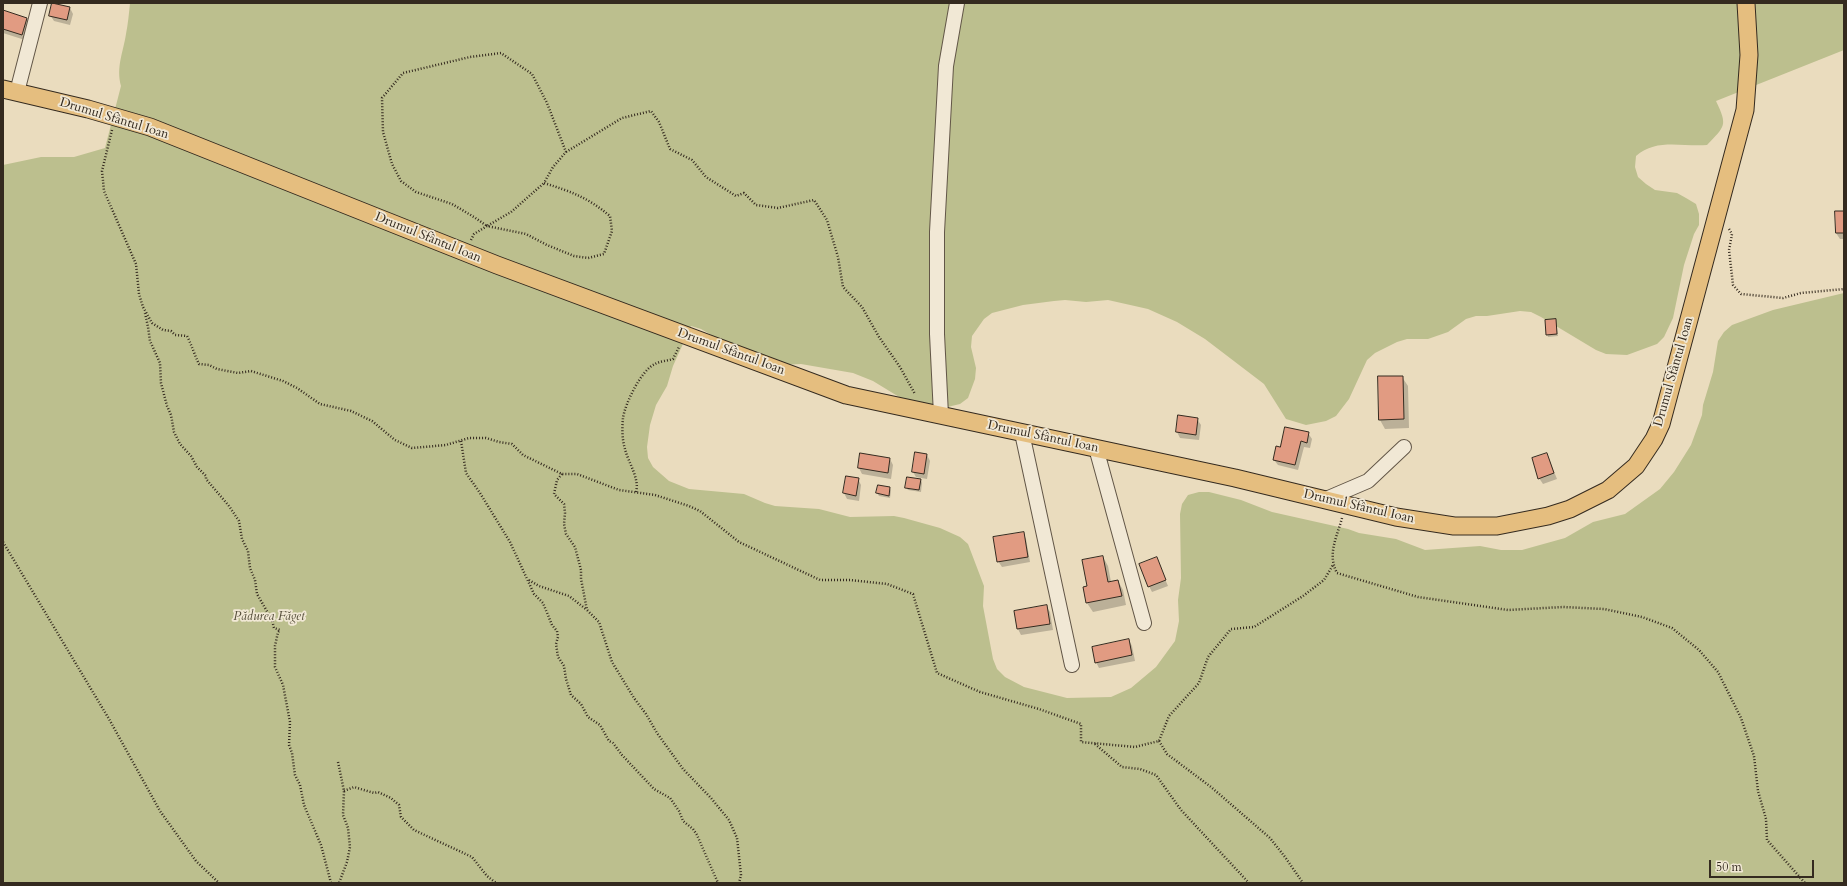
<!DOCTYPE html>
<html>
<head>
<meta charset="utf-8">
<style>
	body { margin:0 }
	#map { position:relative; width:1847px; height:886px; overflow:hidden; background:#eadcbe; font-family:Cardo,serif }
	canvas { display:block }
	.frame { position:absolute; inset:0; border:4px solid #342a1f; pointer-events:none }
	.scale { position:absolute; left:1709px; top:860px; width:105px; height:18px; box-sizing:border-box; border:2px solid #342a1f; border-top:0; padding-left:5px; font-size:12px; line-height:14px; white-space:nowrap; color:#342a1f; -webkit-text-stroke:3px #f1e8d5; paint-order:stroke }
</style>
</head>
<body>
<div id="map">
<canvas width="1847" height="886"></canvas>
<div class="frame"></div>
<div class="scale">50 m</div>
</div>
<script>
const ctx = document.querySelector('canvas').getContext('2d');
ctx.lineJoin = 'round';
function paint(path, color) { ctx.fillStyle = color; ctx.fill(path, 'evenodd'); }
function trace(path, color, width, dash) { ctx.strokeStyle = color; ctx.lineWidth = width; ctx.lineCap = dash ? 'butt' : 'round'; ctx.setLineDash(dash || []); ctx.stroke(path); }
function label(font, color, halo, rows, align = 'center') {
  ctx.font = font + ' Cardo,serif'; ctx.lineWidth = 3.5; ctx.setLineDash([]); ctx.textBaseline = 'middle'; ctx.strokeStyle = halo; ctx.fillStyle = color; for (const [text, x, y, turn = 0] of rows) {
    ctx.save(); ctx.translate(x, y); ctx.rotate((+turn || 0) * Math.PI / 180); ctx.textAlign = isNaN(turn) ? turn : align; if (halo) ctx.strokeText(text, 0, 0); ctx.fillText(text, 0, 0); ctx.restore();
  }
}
paint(new Path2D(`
	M130,3H1844V50L1716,101C1728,126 1725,126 1707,145C1682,147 1656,138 1636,156L1635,167L1638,177L1646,184L1655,190L1677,193L1686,198L1696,204L1699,214V225L1694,234L1684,265L1673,318L1664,337L1657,344L1627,355L1606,354L1596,350L1541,317L1531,312L1520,311L1487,316H1476L1466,319L1448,332L1428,339H1407L1397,342L1375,353L1367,360L1349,399L1336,416L1326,421L1306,425L1286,419L1264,384L1205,339L1177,322L1148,309L1108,300L1086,302L1065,300L1054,301L1023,305L992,313L984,319L972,336L971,347L976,368L975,379L968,398L960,404L939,409L909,403L873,381L853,373L801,364L780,365L720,340L701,329L691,326L673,366L667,386L656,405L650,425L647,447L648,458L653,467L669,481L689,489L744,494L765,503L775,506L819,509L850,517L894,516L904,518L940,528L960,537L968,544L984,586L983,606L993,659L997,669L1005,677L1024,687L1067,698L1111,697L1131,688L1156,667L1175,641L1179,621L1178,600L1181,578L1180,514L1182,504L1188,495L1199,492H1209L1241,500L1272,512L1348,529L1359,533L1396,539L1425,550L1480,546L1501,550H1522L1565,538L1593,522L1625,514L1660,489L1674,472L1691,445L1702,415L1703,405L1713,372L1718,341L1724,332L1732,325L1773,310L1844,293V883H3V165L41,157H74L105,148L121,86C116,67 123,53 126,34C128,24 129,13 130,3Z`), '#bcbf8e');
paint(new Path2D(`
	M70,8L73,14L70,25L54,21L50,15Z
	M3,11L27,18L30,24L25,40L3,33Z
	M1844,212V239H1840L1836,233Z
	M1556,320L1558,336L1548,337L1547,334Z
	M1402,377L1408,386L1409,428L1385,429L1380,420Z
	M1197,419L1201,425L1199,440L1180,438L1177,432Z
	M1308,433L1312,439L1310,448L1304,447L1298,470L1278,465L1274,460L1281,448Z
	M1547,454L1557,479L1543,484L1539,478Z
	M927,455L930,461L927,479L916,477L913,472Z
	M890,459L893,465L891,479L862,474L859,468Z
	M858,479L861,485L859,501L847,499L844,493Z
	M921,480L922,483L921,492L908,490L906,487Z
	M890,488L891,491L890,498L879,496L877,493Z
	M1023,533L1026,539L1030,562L1002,567L998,561Z
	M1103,557L1108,566L1111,582L1118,581L1123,590L1126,605L1093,612L1087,603L1089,587Z
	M1156,558L1168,586L1152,592L1149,586Z
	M1046,606L1050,612L1053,630L1021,635L1018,629L1015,611Z
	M1129,640L1132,646L1135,661L1099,668L1096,662Z`), '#0003');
const building = new Path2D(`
	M52,3L70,7L67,20L49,16Z
	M3,10L27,18L22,35L3,29Z
	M1835,211H1844V233H1836Z
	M1556,319L1557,334L1546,335L1545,320Z
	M1378,376H1403L1404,419L1379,420Z
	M1178,415L1198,418L1196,435L1176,432Z
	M1285,427L1309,432L1307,443L1301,441L1295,465L1273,460L1276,446L1280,447Z
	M915,452L927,454L924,474L912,472Z
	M860,453L890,458L888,473L858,468Z
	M1547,453L1554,473L1538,479L1532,458Z
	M846,476L859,478L856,496L843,493Z
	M907,477L921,479L919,490L905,488Z
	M878,485L890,487L889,496L876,493Z
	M1024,532L1028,557L997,562L993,537Z
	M1103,556L1108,582L1118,580L1122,596L1086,603L1083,587L1087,586L1082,560Z
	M1157,557L1166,580L1148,587L1139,564Z
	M1047,605L1050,624L1017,629L1014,611Z
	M1129,639L1132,655L1095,663L1092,647Z`);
paint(building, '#e19b82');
trace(building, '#342a1f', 1);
const minor = new Path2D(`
	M17,92L40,3
	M941,415L937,334V232L946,66L957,3
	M1022,433L1072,665
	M1096,448L1144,623
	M1326,499L1368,481L1404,447`);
const major = new Path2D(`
	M3,89L88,109L150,127L497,265L846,395L1235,478L1396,517L1454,526H1497L1548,516L1570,509L1608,490L1636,466L1654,439L1661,424L1745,110L1749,55L1746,3`);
trace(minor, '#625647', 16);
trace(major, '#342a1f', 19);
trace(new Path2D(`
	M112,130L102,171L104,191L136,264L139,294L143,307L152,323L163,330L171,331L175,335L187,336C192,346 195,356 199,364L209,365L217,369L238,373L251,371L283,381L297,388L320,404L351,411L372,421L395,440L412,448L446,445L469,438H486L499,442L512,444L523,455L562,474H577L619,490L655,495L689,506L700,511L739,542L820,580H850L887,584L913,594L937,673L980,692L1039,709L1081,724V742L1135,747L1159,741L1169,716L1199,683L1208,657L1231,629L1254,627L1303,596L1324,580L1333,565
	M566,152L622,118L651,111L659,122L670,149L692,160L706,177L736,196L744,193L756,205L778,208L814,200L827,220L838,257L843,287L862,307L879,337L900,367L915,394
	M1729,229L1732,234L1729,250L1733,285L1741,294L1783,298L1801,293L1844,289
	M471,240L474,234L487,226L526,234L547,245L574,256L588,258L604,254L612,231L610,216C587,197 572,192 544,183L553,167L566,152L547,103L532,74L501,53L470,57L403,73L382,98L383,132L392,164L401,181L416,192L452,204L474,217L487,226L511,212L544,183
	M145,313L148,327L150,341L160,363L161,383L167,406L171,415L174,432L180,444L191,456L197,467L206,476V479L229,506L239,521L242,539L248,551L250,568L255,580L257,594L272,620L274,628L280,630L278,632L275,646V667L283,685L290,722L289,745L292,753L295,775L300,785L304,805L321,845L331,883
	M461,441L466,473L480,493L510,542L534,594L543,603L552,625L557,631L558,637L556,644L558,657L564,666L566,679L571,695L581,704L588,717L600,725L609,741L613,743L622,755L654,789L670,798L679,811L683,821L693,829L697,835L718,883
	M562,474L557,480L554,494L564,504L565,513L564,524L566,534L575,547L581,570V579L587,610L599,622L612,662L634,698L646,714L657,733L683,769L711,798L729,820L737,838L741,875L739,883
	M636,492C640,479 628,462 625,449C622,439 622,428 623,418C625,404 641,370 655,364C660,361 667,361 673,359L679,347
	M1342,518C1337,537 1327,554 1337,573L1418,597L1508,610L1563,607L1604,609L1642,617L1672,628L1699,650L1718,672L1741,718L1754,756L1758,791L1766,819L1767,840L1805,883
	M3,542L109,719L160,811L196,861L219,883
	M529,580L539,586L569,596L587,610
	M1159,741L1167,754L1211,787L1270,838L1285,857L1303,883
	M1095,744L1122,767L1140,769L1156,775L1181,810L1249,883
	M338,762L344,791L343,815L348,828L350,847L347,862L339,883
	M344,791L354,787L374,793L378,792L391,798L399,805L401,817L414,830L472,857L487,876L496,883`), '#342a1f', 2.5, [1, 2]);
trace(minor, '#f1e8d5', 14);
trace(major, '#e5be7f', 17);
label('13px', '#342a1f', '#f1e8d5', [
	["Drumul Sfântul Ioan",114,119,17],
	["Drumul Sfântul Ioan",428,238,22],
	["Drumul Sfântul Ioan",731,352,20],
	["Drumul Sfântul Ioan",1674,372,-74],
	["Drumul Sfântul Ioan",1043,437,12],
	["Drumul Sfântul Ioan",1359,507,13]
]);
label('italic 13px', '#564f3b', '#f1e8d5', [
	["Pădurea Făget",269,617]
]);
</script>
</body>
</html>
